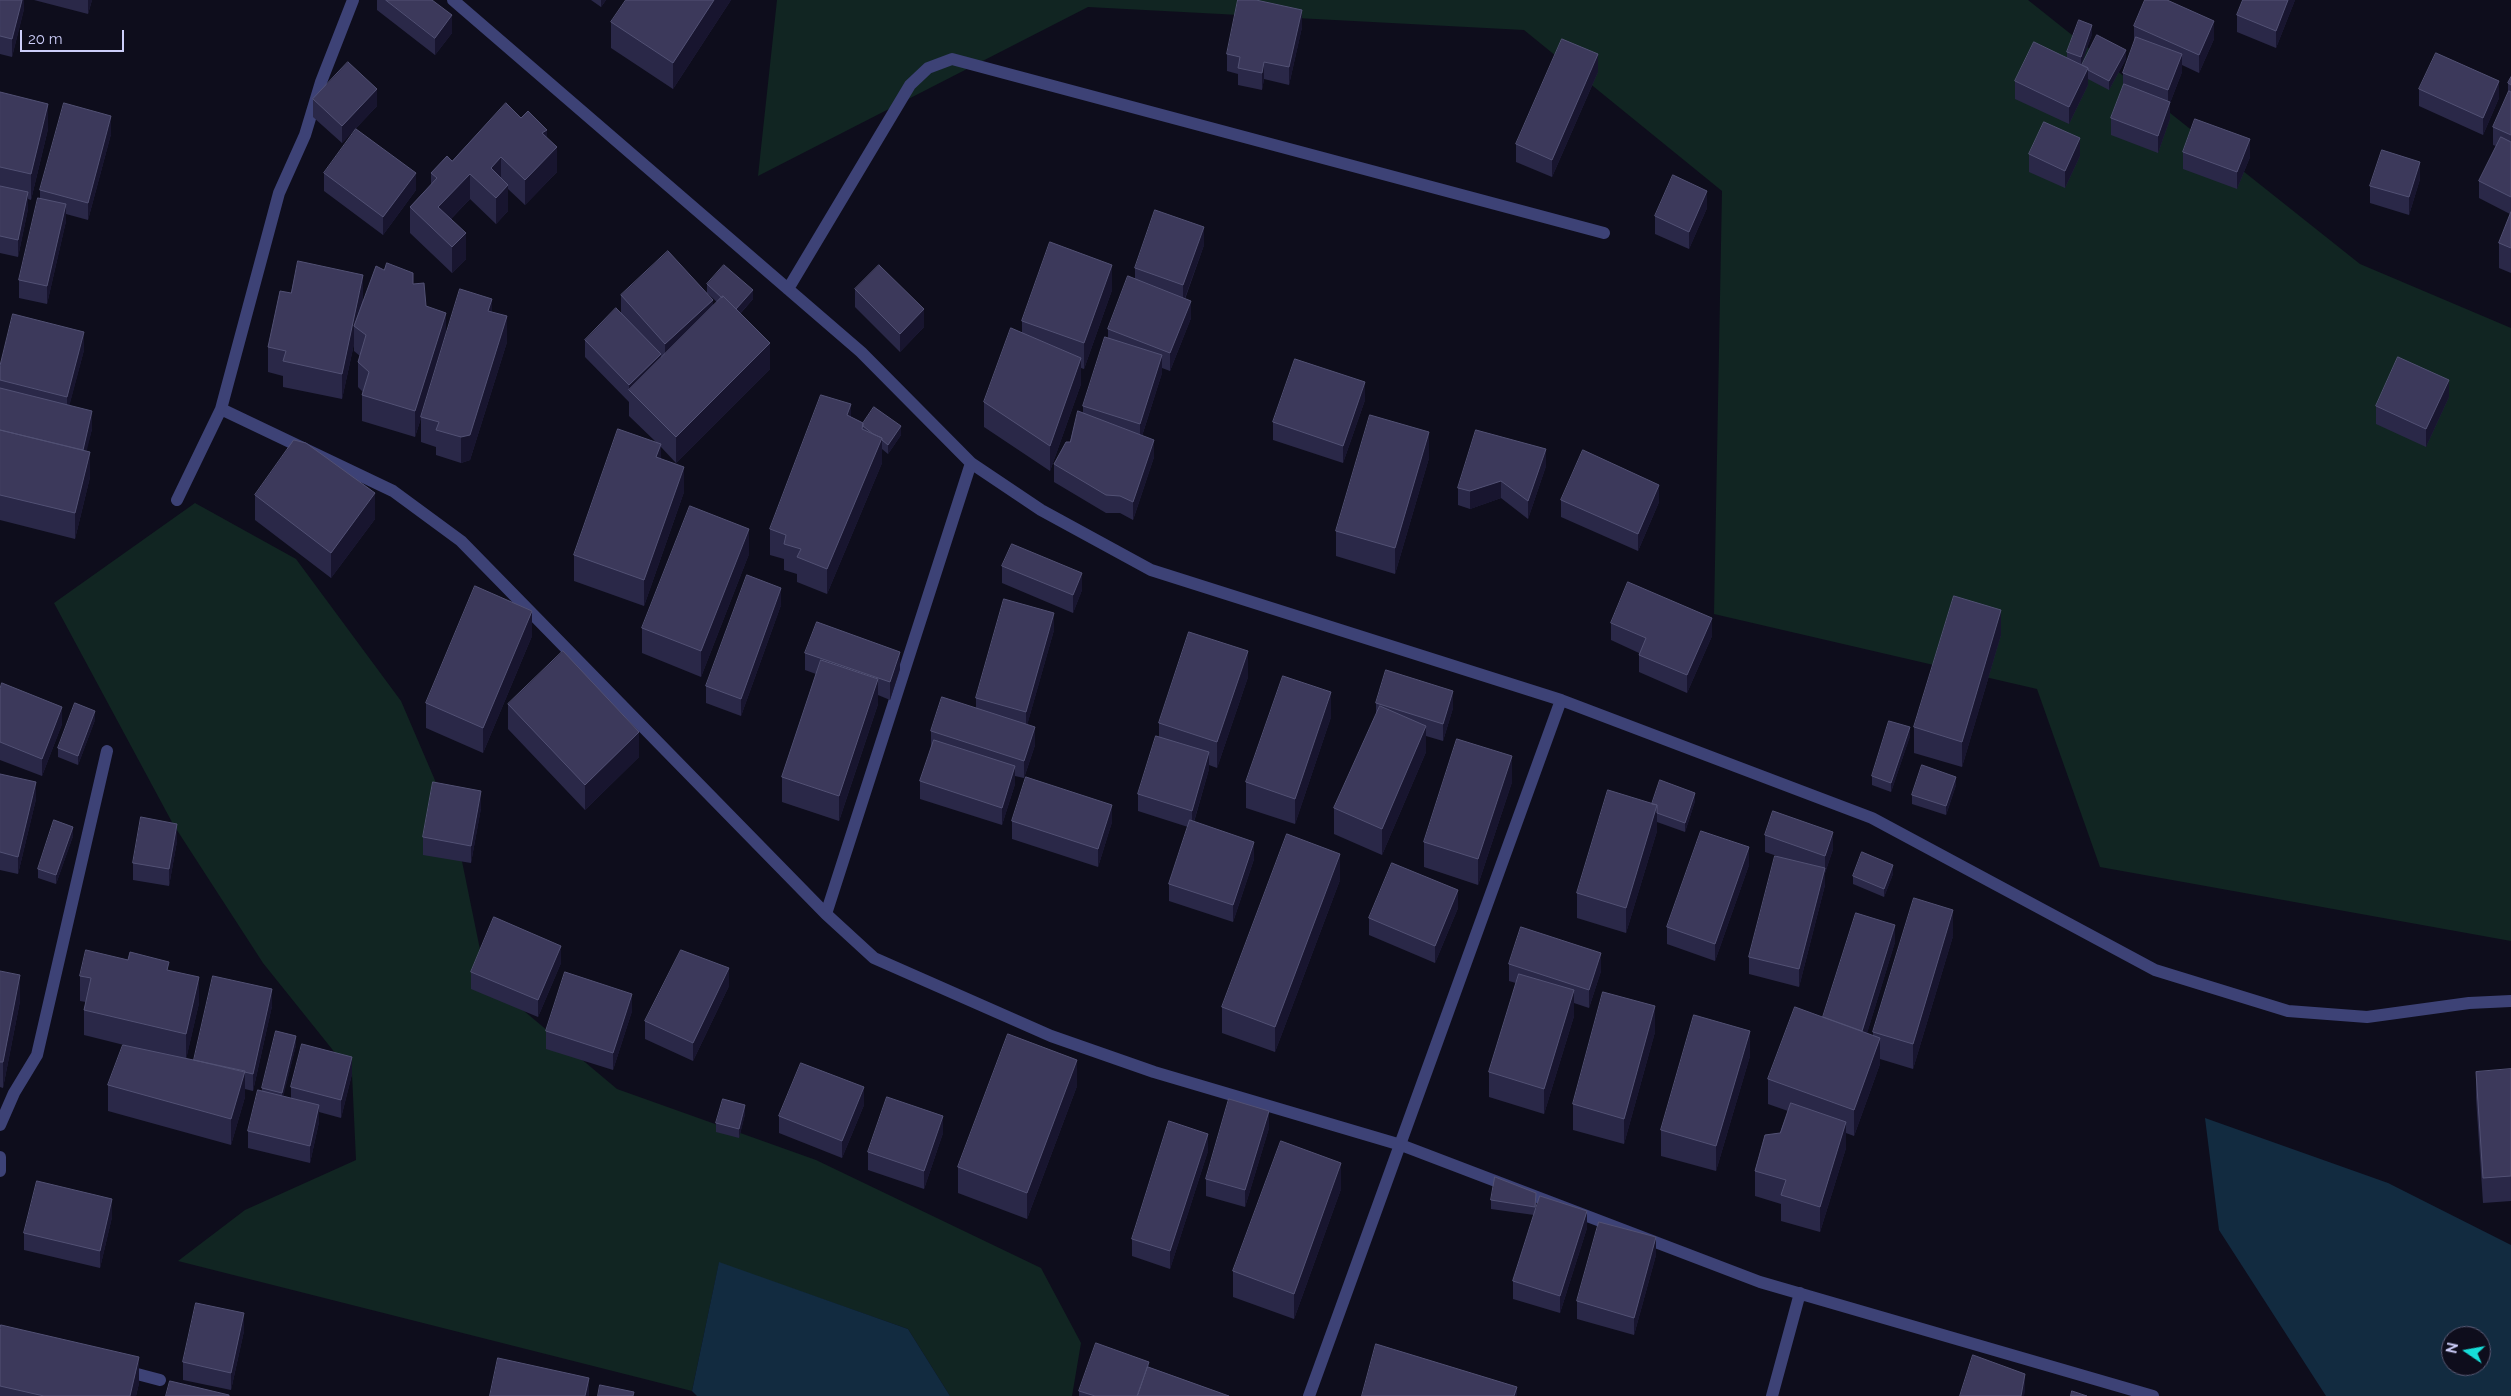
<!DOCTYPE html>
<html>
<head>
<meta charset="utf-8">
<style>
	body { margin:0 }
	#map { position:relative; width:2511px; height:1396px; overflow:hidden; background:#0e0d1c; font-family:Raleway,sans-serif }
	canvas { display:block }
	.north { position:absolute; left:2441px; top:1326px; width:50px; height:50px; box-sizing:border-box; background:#0e0d1c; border:1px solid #5a5a75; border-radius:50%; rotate:282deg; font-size:14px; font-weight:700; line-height:20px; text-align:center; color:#cdcefa }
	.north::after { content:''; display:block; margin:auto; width:18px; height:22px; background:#16ddd8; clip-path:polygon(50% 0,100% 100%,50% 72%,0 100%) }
	.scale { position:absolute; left:20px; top:30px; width:104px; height:22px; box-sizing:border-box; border:2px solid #cdcefa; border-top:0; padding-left:6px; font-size:15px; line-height:18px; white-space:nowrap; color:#cdcefa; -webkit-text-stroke:4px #0e0d1c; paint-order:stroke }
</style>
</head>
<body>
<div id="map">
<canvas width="2511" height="1396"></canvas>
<div class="north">N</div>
<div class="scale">20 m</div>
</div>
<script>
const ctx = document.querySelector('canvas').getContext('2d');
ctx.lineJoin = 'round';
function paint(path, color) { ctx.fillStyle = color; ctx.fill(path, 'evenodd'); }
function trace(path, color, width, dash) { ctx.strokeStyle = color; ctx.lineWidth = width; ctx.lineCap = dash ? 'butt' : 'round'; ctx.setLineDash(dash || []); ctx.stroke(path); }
paint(new Path2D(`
	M777,0H2028L2360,264L2511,328V941L2100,867L2037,689L1714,614L1722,191L1524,30L1088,7L758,176Z
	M195,503L296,559L401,701L455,827L486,979L617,1089L816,1160L1041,1268L1081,1343L1072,1396H950L908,1329L719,1263L692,1391L178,1261L245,1210L356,1160L352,1074L263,963L173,824L54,603Z`), '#112522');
paint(new Path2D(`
	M2205,1118L2388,1183L2511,1245V1396H2326L2219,1230ZM2451,1336H2481V1366H2451Z
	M719,1262L908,1329L950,1396H697L692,1391Z`), '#122b40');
trace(new Path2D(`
	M453,0L861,352L971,463L1041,510L1151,570L1561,700L1872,818L2155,970L2288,1011L2367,1017L2469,1003L2511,1001
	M788,289L910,85L928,68L952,59L1604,233
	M221,409L393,491L461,541L826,914L874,958L1051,1036L1154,1072L1401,1145L1760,1282L2153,1396
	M177,500L221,409L279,193L305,135L321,82L353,0
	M826,914L971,463
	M0,1125L14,1093L37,1055L107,751
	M0,1157V1171
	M122,1370L160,1380
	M1309,1396L1561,700
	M1772,1396L1800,1293`), '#3d4276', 12);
paint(new Path2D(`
	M0,0H24V9L12,57L0,54Z
	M34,0H92L88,14Z
	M377,0H432L452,33L435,55L377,10Z
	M591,0H606L601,7Z
	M731,0L673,89L611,48V22Z
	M2144,0H2167L2214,39L2199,73L2182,65V72L2170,103V119L2158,153L2111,135V118L2123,87V73L2134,43V26L2145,0Z
	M2243,0H2295L2276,48L2237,32V15Z
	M1302,27L1289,85L1264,79L1262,90L1238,85V74L1227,71V54Z
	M2092,34L2081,65L2126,59L2109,90L2088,79V85L2069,124L2015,99V81L2067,58V52Z
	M1598,72L1552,177L1516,162V144Z
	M2511,77V273L2499,268V243L2510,214L2479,198V181L2496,146L2493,145V127L2508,93V83Z
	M2419,89L2499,98L2483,135L2419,106Z
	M0,92L48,129L31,200L28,199V209L18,257L0,253Z
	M313,99L377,106L342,143L313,117Z
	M521,118L547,138L557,172L525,205L508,189V211L496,224L470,199L451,219L466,259L452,273L410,233V207L431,185V173L452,161Z
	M111,134L88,220L66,214V221L47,304L19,298V280L40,198V190Z
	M2183,152L2250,157L2237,189L2183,169Z
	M2029,154L2080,156L2065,188L2029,172Z
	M324,173L416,190L383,235L324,191Z
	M2420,179L2409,215L2370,203V186Z
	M1707,208L1689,249L1655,234V216Z
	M1204,245L1185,299L1191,318L1170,371L1162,368V373L1142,436L1154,457L1133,520L1120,513H1106L1054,482V464L1070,442L1083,413V406L1108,338V329L1135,279V268Z
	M413,284L426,306L446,336L492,312L507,342L470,460L461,463L436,455V447L421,442V418L415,437L362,421V395L363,392L358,387V362L360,356L354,351V344L342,399L283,387V376L268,372V347L291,293L363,300Z
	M707,284L753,299L740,314L770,369L676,463L661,447V459L684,492L644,606L574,581V555L656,442L629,416V402L585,357V340L621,313V295L707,293ZM707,293L717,302L713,306Z
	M855,289L924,327L900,352L855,307Z
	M1112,290L1084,369L1081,368V384L1050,471L984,427V402L1022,332V321Z
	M84,350L69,406L92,429L86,451L90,477L75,539L0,520V366Z
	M2449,397L2426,447L2376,424V406Z
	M1365,400L1343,463L1273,440V422Z
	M851,417L863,423L901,435L888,454L882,449V463L827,594L797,582V574L784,570V559L770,555V529Z
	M1429,458L1395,574L1336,556V531Z
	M1546,466L1528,519L1501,498L1470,509L1458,505V488Z
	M255,495L375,519L331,578L255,520Z
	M1561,500L1659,502L1638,551L1561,517Z
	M749,554L701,677L642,653V628Z
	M1002,566L1082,590L1073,613L1002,583Z
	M781,605L741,716L706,703V686Z
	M1611,623L1712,636L1687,693L1639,672V653L1611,640Z
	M1054,630L1027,725L1035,745L1024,778L1015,776V784L1002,825L920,799V781L931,748V731L976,708V698Z
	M2001,635L1962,767L1914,753V727Z
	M532,636L483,753L426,728V703Z
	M805,653L900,669L890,700L878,695V704L839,821L782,802V777L816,674L805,670Z
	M1248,677L1217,768L1209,765V769L1194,822L1254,859L1233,922L1169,901V884L1188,827L1138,811V794L1159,737V723Z
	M0,689L62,724L42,776L0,760Z
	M1376,703L1453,708L1443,741L1426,736V752L1382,855L1334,834V808L1376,714Z
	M508,704L639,757L585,810L508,729Z
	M1331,717L1295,824L1246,808V782Z
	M95,720L78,765L58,757V748Z
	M1910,736L1891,792L1872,785V776Z
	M0,774L36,799L18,874L0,870Z
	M1512,782L1478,885L1424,867V842Z
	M1956,785L1946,815L1912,804V795Z
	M1695,801L1685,832L1657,822V831L1626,933L1577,918V893L1652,804Z
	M481,808L471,863L423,855V837Z
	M1012,821L1112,822L1098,867L1012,839Z
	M1765,835L1833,849L1825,873V885L1799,987L1749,974V957L1777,856L1765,852Z
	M73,836L56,884L38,878V869Z
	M177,841L169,886L133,880V863Z
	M1749,865L1715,961L1667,944V927Z
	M1893,874L1884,897L1853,884V876Z
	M1340,880L1275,1052L1222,1033V1007Z
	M1458,908L1435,963L1369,935V918Z
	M1953,936L1913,1069L1880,1059V1064L1854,1136L1846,1133V1148L1820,1232L1781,1221V1204L1755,1196V1171L1780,1133L1788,1111L1768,1104V1079L1823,1017L1895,942L1867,1033L1873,1036V1032Z
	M561,963L538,1017L471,989V972Z
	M1509,964L1601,971L1589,1008L1574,1003V1016L1544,1114L1489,1097V1072L1516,983L1509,981Z
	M169,970L199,1003L186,1059L194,1060L272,1006L253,1091L245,1089V1097L231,1145L108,1111V1085L132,1047L84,1035V1010L86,1002L80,1001V976Z
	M0,971L20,1001L3,1088L0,1087Z
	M729,986L693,1061L645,1039V1021Z
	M632,1011L613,1070L546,1049V1031Z
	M1655,1032L1624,1144L1573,1130V1104Z
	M296,1045L283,1096L291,1098V1087L352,1074L341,1118L319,1112V1122L310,1163L248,1148V1131L262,1091V1088Z
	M1750,1056L1716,1171L1661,1156V1130Z
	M2511,1069V1201L2483,1203L2476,1098V1072Z
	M1077,1086L1027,1219L958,1193V1167Z
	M864,1105L842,1158L779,1133V1116Z
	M745,1114L739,1138L716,1132V1123Z
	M1269,1128L1245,1207L1206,1196V1179Z
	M943,1133L924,1189L868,1170V1152Z
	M1208,1151L1170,1269L1132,1256V1239Z
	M1341,1189L1294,1319L1233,1297V1271Z
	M1536,1193V1210L1587,1228L1560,1313L1513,1299V1281L1534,1215L1491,1209V1200Z
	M112,1217L100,1268L24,1250V1233Z
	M1656,1255L1634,1335L1577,1319V1301Z
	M0,1329L139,1383L136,1396H0Z
	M244,1331L231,1390L183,1380V1362Z
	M1149,1367L1229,1396H1079V1391Z`), '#2a2848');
paint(new Path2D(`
	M22,0H24V9L12,57V39Z
	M88,0H92L88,14Z
	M601,0H606L601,7Z
	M714,0H731L673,89V63Z
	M2288,0H2295L2276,48V31Z
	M1302,10V27L1289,85V67Z
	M452,15V33L435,55V38Z
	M2214,21V39L2199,73V55Z
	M2092,25V34L2081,66V57Z
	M2126,50V59L2109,90V81Z
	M1598,54V72L1552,177V160Z
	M2182,54V72L2170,103V119L2158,153V136L2168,106V90Z
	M1264,62V79L1262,90V73Z
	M2088,68V85L2069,124V107Z
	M2499,81V98L2483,135V118Z
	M377,89V106L342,143V126Z
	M48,104V129L31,200V174Z
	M111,116V134L88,220V203Z
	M547,130V155L542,133Z
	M2080,138V156L2065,188V171Z
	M2250,139V157L2237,189V172Z
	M557,147V172L525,205V180Z
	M501,157V183L491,168Z
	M2420,162V179L2409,215V197Z
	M416,173V190L383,235V217Z
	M470,174V199L438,232V207Z
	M508,185V211L496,224V198Z
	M1707,191V208L1689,249V232Z
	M28,192V209L18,257V240Z
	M66,204V221L47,304V286Z
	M1204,227V245L1183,303V285Z
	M466,233V259L452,273V247Z
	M1112,265V290L1084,369V343Z
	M363,275V300L354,326V344L342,399V374Z
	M753,290V299L735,319V310Z
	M492,299V324L488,311Z
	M713,300V317L665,362V344Z
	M1191,301V318L1170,371V353Z
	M924,309V327L900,352V334Z
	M446,313V338L415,437V411Z
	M507,316V342L470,460L461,463V437Z
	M84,332V350L67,415V397Z
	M770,343V369L676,463V437Z
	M661,354V371L629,390V402V385Z
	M1162,355V373L1140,442V424Z
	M1081,358V384L1050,471V446Z
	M2449,380V397L2426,447V429Z
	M1365,382V400L1343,463V446Z
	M851,404V429L847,415Z
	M92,411V429L82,471V453Z
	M901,426V435L888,454V445Z
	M1429,432V458L1395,574V548Z
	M882,438V463L827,594V569Z
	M1154,440V457L1133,520V502Z
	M661,444V469L656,457Z
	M1546,449V466L1528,519V501Z
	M90,452V477L75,539V513Z
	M684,467V492L644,606V580Z
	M1501,481V498L1470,509V491Z
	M1659,485V502L1638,551V534Z
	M375,493V519L331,578V553Z
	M749,529V554L701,677V651Z
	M1082,573V590L1073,613V595Z
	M781,588V605L741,716V699Z
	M2001,610V635L1962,767V742Z
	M532,611V636L483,753V728Z
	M1054,613V630L1026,729V712Z
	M1712,618V636L1687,693V675Z
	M1248,651V677L1217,768V742Z
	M900,652V669L890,700V682Z
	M878,679V704L839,821V796Z
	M1453,691V708L1443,741V724Z
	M1331,692V717L1295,824V799Z
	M62,707V724L42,776V759Z
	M95,711V720L78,765V756Z
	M1426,726V752L1382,855V829Z
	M1035,727V745L1024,778V761Z
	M1910,727V736L1891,792V783Z
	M639,732V757L585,810V785Z
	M1209,752V769L1192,828V811Z
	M1512,756V782L1478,885V859Z
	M1015,766V784L1002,825V808Z
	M1956,777V785L1946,815V806Z
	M36,782V799L18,874V857Z
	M481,791V808L471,863V846Z
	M1695,793V801L1685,832V823Z
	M1112,805V822L1098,867V849Z
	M1657,805V831L1626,933V908Z
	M177,824V841L169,886V869Z
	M73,827V836L56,884V875Z
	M1833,832V849L1825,873V856Z
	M1254,842V859L1233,922V905Z
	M1749,847V865L1715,961V944Z
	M1340,854V880L1275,1052V1027Z
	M1893,865V874L1884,897V889Z
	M1825,868V885L1799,987V969Z
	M1458,890V908L1435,963V946Z
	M1953,910V936L1913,1069V1044Z
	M1895,925V942L1861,1053V1036Z
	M561,946V963L538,1017V1000Z
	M1601,953V971L1589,1008V990Z
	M729,968V986L693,1061V1043Z
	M20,975V1001L3,1088V1062Z
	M199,977V1003L186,1060V1034Z
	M272,989V1006L253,1091V1074Z
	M1574,990V1016L1544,1114V1089Z
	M632,994V1011L613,1070V1053Z
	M1655,1006V1032L1624,1144V1119Z
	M1750,1031V1056L1716,1171V1146Z
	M296,1036V1045L282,1102V1093Z
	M1880,1038V1064L1854,1136V1110Z
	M352,1057V1074L341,1118V1100Z
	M1077,1060V1086L1027,1219V1193Z
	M245,1071V1097L231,1145V1119Z
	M864,1087V1105L842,1158V1141Z
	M319,1105V1122L310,1163V1146Z
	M745,1105V1114L739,1138V1129Z
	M1269,1111V1128L1245,1207V1190Z
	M943,1116V1133L924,1189V1171Z
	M1846,1122V1148L1820,1232V1207Z
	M1208,1134V1151L1170,1269V1251Z
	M1341,1163V1189L1294,1319V1294Z
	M112,1199V1217L100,1268V1251Z
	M1587,1211V1228L1560,1313V1296Z
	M1656,1237V1255L1634,1335V1318Z
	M244,1313V1331L231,1390V1373Z
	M139,1357V1383L136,1396H130Z
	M1149,1362V1379L1143,1396H1137Z
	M2025,1374V1392L2024,1396H2021Z
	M589,1378V1396H585Z
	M1517,1387V1396H1514Z`), '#18152f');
const building = new Path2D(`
	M0,0H22L12,39L0,36Z
	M386,0H432L452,15L435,38Z
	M626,0H714L673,63L611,22Z
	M1238,0H1256L1302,10L1289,67L1264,62L1262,73L1238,68L1240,57L1227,54Z
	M2145,0H2167L2214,21L2199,55L2134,26Z
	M2243,0H2288L2276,31L2237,15Z
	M2079,20L2092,25L2081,57L2067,52Z
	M2097,35L2126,50L2109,81L2088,70V68L2082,65Z
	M2136,37L2182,54L2168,90L2123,73Z
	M1562,39L1598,54L1552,160L1516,144Z
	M2034,42L2088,68L2069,107L2015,81Z
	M2436,53L2499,81L2483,118L2419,89Z
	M348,62L377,89L342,126L313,99Z
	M2511,77V85L2508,83Z
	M2124,84L2170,102L2158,136L2111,118Z
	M2509,91L2511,92V135L2493,127Z
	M0,92L48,104L31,174L0,167Z
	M64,103L111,116L88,203L40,190Z
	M506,103L521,118L528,111L547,130L542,133L557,147L525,180L501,157L491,168L508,185L496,198L470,174L438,207L466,233L452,247L410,207L437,178L431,173L447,156L452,161Z
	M2195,119L2250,139L2237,172L2183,152Z
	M2044,122L2080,138L2065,171L2029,154Z
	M356,129L416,173L383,217L324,173Z
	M2501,137L2511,142V197L2479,181Z
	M2382,150L2420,162L2409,197L2370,186Z
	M1673,175L1707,191L1689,232L1655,216Z
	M0,186L28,192L18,240L0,236Z
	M38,198L66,204L47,286L19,280Z
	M1155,210L1204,227L1183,285L1135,268Z
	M2511,212V248L2499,243Z
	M1050,242L1112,265L1084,343L1022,321Z
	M668,251L713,300L665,344L621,295Z
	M298,261L363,275L342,374L283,361L286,351L268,347L280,291L291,293Z
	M387,263L413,273V284L424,283L426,306L446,313L415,411L362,395L369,372L358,362L366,335L354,326L376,266L384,270Z
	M724,265L753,290L736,309L723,296L722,298L707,284Z
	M879,265L924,309L900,334L855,289Z
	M1128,276L1191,301L1170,353L1108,329Z
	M460,289L492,299L488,311L507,316L470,435L461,437L436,430L439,422L421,417Z
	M723,296L770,343L676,437L629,390Z
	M616,308L661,354L629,385L585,340Z
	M13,314L84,332L67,397L0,380V366Z
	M1011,328L1081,358L1050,446L984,402Z
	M1105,337L1162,355L1140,424L1083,406Z
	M2398,357L2449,380L2426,429L2376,406Z
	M1295,359L1365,382L1343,446L1273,422Z
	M0,388L92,411L83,450L0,430Z
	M821,395L851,404L847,415L863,423L862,429L882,438L827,569L797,557L801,549L784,544L786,535L770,529Z
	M874,407L901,426L888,445L882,440V438L873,434L863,426V423Z
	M1078,411L1154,440L1133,502L1120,496L1106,495L1054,464L1066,442H1070Z
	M1370,415L1429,432L1395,548L1336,531Z
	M618,429L661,444L656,457L684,467L644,580L574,555Z
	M0,430L90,452L75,513L0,495Z
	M1476,430L1546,449L1528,501L1501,481L1470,491L1458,488Z
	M294,440L306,443L375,493L331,553L255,495Z
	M1583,450L1659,485L1638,534L1561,500Z
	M690,506L749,529L701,651L642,628Z
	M1012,544L1082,573L1073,595L1002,566Z
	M747,575L781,588L741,699L706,686Z
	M1628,582L1712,618L1687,675L1639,655L1646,638L1611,623Z
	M475,586L532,611L483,728L426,703Z
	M1954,596L2001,610L1962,742L1914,727Z
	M1004,599L1054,613L1026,712L976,698Z
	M817,622L900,652L890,682L805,653Z
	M1189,632L1248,651L1217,742L1159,723Z
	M563,651L639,732L585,785L508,704Z
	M821,660L878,679L839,796L782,777Z
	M1386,670L1453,691L1443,724L1376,703Z
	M1283,676L1331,692L1295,799L1246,782Z
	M2,683L62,707L42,759L0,742V689Z
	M942,697L1035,727L1024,761L931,731Z
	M75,703L95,711L78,756L58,748Z
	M1380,706L1426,726L1382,829L1334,808Z
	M1889,721L1910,727L1891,783L1872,776Z
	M1156,736L1209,752L1192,811L1138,794Z
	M1457,739L1512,756L1478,859L1424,842Z
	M934,740L1015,766L1002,808L920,781Z
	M1922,765L1956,777L1946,806L1912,795Z
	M0,774L36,782L18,857L0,852Z
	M1026,777L1112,805L1098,849L1012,821Z
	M1660,780L1695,793L1685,823L1657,813V805L1652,804Z
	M433,782L481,791L471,846L423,837Z
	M1608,790L1657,805L1626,908L1577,893Z
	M1773,811L1833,832L1825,856L1765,835Z
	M141,817L177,824L169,869L133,863Z
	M54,820L73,827L56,875L38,869Z
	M1190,820L1254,842L1233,905L1169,884Z
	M1701,831L1749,847L1715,944L1667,927Z
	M1287,834L1340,854L1275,1027L1222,1007Z
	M1862,852L1893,865L1884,889L1853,876Z
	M1775,856L1825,868L1799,969L1749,957Z
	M1392,863L1458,890L1435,946L1369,918Z
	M1914,898L1953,910L1913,1044L1873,1032Z
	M1856,913L1895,925L1862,1031L1823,1017Z
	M494,917L561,946L538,1000L471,972Z
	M1521,927L1601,953L1589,990L1509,964Z
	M86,950L128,960L130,952L169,962L167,970L199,977L186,1034L84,1010L91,978L80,976Z
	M681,950L729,968L693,1043L645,1021Z
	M0,971L20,975L3,1062H0Z
	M565,972L632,994L613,1053L546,1031Z
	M1519,974L1574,990L1544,1089L1489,1072Z
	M213,976L272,989L253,1074L194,1060Z
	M1603,992L1655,1006L1624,1119L1573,1104Z
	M1795,1007L1880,1038L1854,1110L1768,1079Z
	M1694,1015L1750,1031L1716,1146L1661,1130Z
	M276,1031L296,1036L282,1093L262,1088Z
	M1008,1034L1077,1060L1027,1193L958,1167Z
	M302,1044L352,1057L341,1100L291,1087Z
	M123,1045L245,1071L231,1119L108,1085Z
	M801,1063L864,1087L842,1141L779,1116Z
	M2511,1069V1176L2483,1178L2476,1072Z
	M258,1090L319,1105L310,1146L248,1131Z
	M887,1097L943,1116L924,1171L868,1152Z
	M723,1099L745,1105L739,1129L716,1123Z
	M1229,1099L1269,1111L1245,1190L1206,1179Z
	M1791,1103L1846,1122L1820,1207L1781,1195L1786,1180L1755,1171L1765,1135L1780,1133Z
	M1169,1121L1208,1134L1170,1251L1132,1239Z
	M1281,1141L1341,1163L1294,1294L1233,1271Z
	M1495,1177L1536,1193L1535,1207L1491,1200Z
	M37,1181L112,1199L100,1251L24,1233Z
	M1540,1196L1587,1211L1560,1296L1513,1281Z
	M1599,1222L1656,1237L1634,1318L1577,1301Z
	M196,1303L244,1313L231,1373L183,1362Z
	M1,1325L139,1357L130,1396H44L0,1386V1329Z
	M1096,1343L1149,1362L1137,1396H1095L1079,1391Z
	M1376,1344L1517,1387L1514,1396H1362Z
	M1973,1355L2025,1374L2021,1396H1960Z
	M498,1358L589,1378L585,1396H490Z
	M1148,1367L1229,1396H1138Z
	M170,1381L229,1395V1396H166Z
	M600,1385L634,1392L633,1396H598Z
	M2072,1391L2087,1396H2071Z`);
paint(building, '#3c395b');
trace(building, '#525174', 1);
</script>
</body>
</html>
